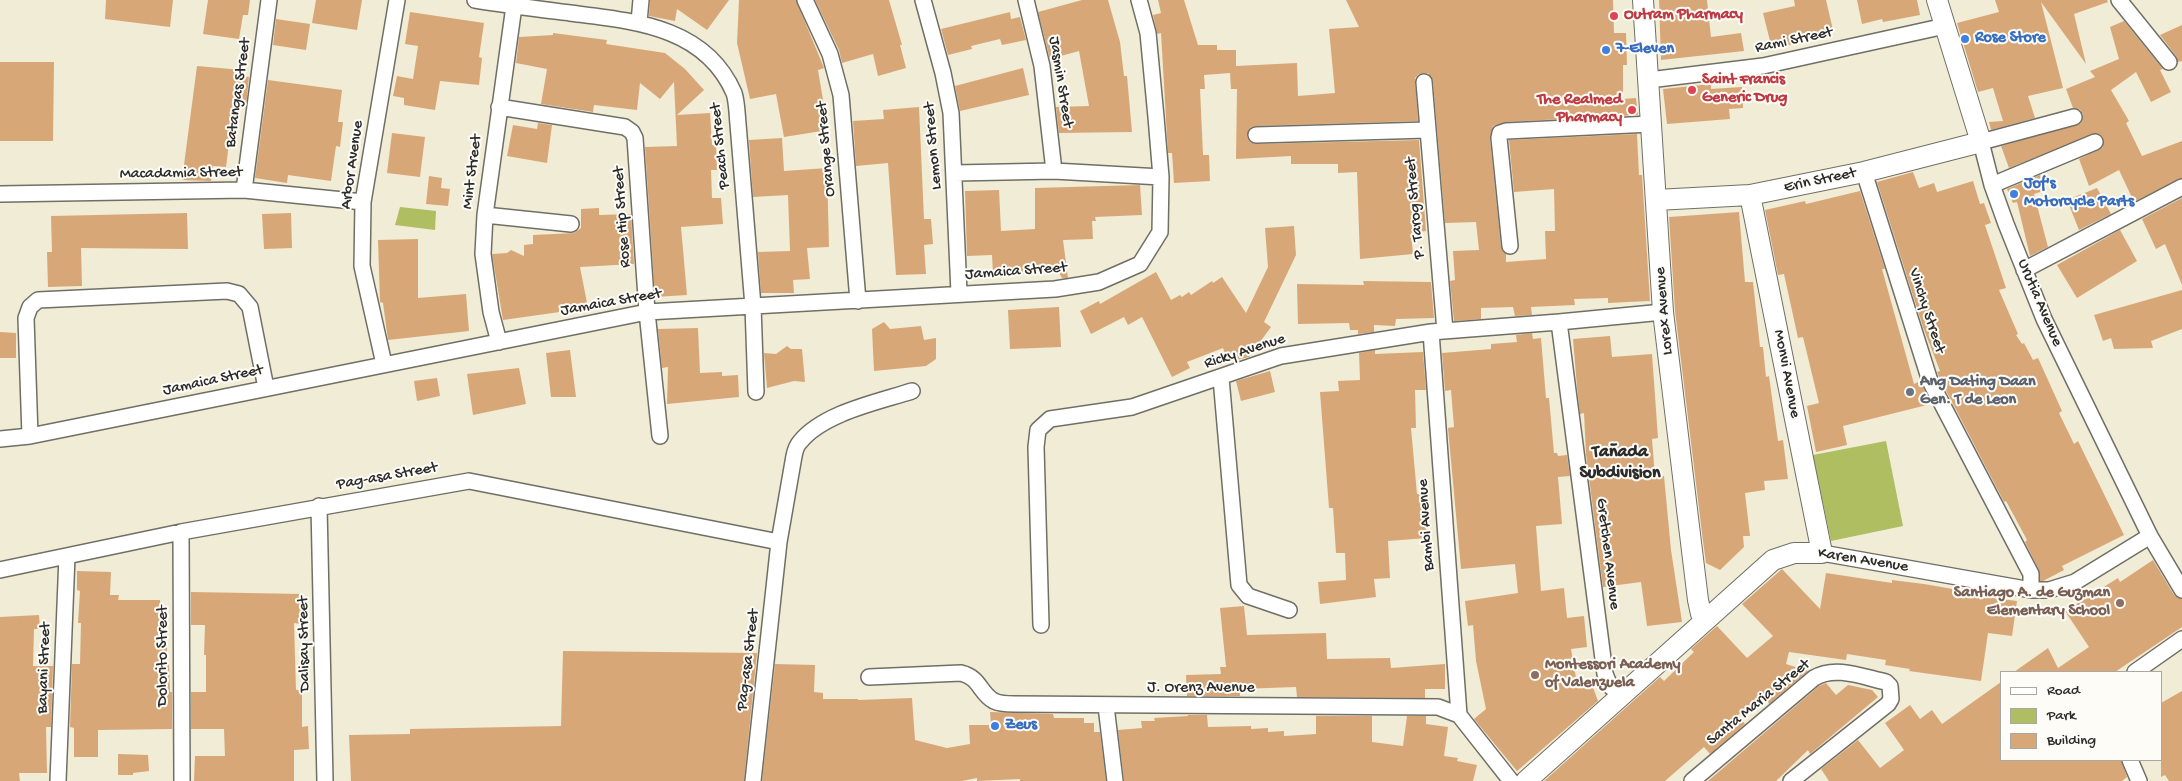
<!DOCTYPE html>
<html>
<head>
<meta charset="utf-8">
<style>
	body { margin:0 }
	#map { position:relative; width:2182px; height:781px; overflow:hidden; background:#f1ecd5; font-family:"Gochi Hand",sans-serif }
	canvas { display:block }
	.legend { position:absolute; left:2000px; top:671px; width:162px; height:90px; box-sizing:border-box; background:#fdfcf7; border:1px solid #a9a8a5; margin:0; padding:6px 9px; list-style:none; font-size:15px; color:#2b2b2b }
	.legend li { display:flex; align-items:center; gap:10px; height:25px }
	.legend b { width:25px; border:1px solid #a9a8a5 }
</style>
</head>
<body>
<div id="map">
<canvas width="2182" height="781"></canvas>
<ul class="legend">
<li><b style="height:6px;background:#fff"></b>Road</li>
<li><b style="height:14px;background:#aebe61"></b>Park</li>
<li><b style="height:14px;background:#d8a778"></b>Building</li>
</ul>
</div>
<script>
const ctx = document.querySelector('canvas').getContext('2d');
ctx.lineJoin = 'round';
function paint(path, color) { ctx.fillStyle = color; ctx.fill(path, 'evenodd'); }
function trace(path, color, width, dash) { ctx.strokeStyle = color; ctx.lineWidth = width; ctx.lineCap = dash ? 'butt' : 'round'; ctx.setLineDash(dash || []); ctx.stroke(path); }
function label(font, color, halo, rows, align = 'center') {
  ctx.font = font + ' "Gochi Hand",sans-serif'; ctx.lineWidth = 4; ctx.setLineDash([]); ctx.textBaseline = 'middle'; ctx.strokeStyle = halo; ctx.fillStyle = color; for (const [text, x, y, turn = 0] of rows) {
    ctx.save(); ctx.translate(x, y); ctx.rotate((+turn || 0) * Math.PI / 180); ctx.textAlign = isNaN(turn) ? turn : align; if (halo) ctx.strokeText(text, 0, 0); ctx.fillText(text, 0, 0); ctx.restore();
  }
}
paint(new Path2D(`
	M400,207L436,211L435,230L395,225Z
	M1886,441L1903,526L1831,541L1813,455Z`), '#aebe61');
paint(new Path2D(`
	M106,0H173L170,27L105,19Z
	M208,0H250L248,15H243L239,39L203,34Z
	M316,0H362L357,30L312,23Z
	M650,0H729L707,30L677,9L675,21L649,16Z
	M739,0H796L824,68L818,70L828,130L784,137L776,94L750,99L737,43Z
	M815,0H889L902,45H900L906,68L878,76L873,54L842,63L839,50Z
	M1082,0H1108L1120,42L1124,76H1127L1132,132L1059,133L1056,107L1089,106L1079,51L1050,59L1038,12Z
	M1158,0H1184L1198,45H1217V50H1236V66L1297,63L1298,96L1335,93L1329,29L1359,27L1346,0H1613L1614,33H1626L1627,65H1623V99L1636,98L1638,115L1506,122L1493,126L1490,139L1501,247L1506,254V262L1546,259L1545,231H1555L1554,189L1514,192L1509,140L1637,134L1639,175H1642L1650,301L1608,303V298L1574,299L1575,305L1531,307L1532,315L1515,316L1513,307L1481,308V319L1454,321L1450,281L1455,280L1453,251L1479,250L1476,222L1445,223L1433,81L1428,73L1419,74L1415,78L1418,121L1256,126L1251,127L1247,135L1248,140L1256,144L1419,140L1426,231L1411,233L1413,254L1360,259L1357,172L1338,173V164H1291V156L1236,159L1237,89H1231L1230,73L1204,75L1205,89H1200L1203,155H1209L1210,181L1174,183L1172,153H1168L1161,33L1157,34L1153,15L1161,13Z
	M1659,0H1707L1711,37L1741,33L1744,51L1661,60Z
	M1794,0H1826L1833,30L1792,39L1793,44L1772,49L1763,13L1795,6Z
	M1857,0H1917L1920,15L1883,22L1882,19L1862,24Z
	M1995,0H2107L2108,2L2074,14L2086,64L2041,2L2063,88L2028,96L2035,118L1991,130L1989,122L2003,121L1993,88L1978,92L1957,23L1999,12Z
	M410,12L484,23L479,57L482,58L479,85L440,81L435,110L404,105V98L393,96L397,76L413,79L418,46L405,44Z
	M1010,12L1011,19L1020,17L1026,40L1002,45L1000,39L971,46L972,49L948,55L941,29Z
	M276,19L310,24L306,50L273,45Z
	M2124,21L2163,69L2160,70L2171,92L2151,102L2136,72L2111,90L2129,121L2126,123L2142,156L2182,141V178L2134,202L2119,170L2089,186L2079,159L2103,147V138L2096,133L2009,168L2001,146L2081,123L2083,114L2080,110L2073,108L2066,89L2095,77L2090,71L2119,59L2110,27Z
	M2182,25V61L2178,62L2176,56L2160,35Z
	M553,33L607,40L606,44L665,53L685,69L704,90L677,115L710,113L712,145H716L717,170H711L712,198H721L723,224L681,227L687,295L655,297L645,147L677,146L674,82L660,99L640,83L637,110L594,105L593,112L541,104L547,69L516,63L519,37L553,35Z
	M0,62H54L53,141H0Z
	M197,66L242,70L241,76L249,77L246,105L234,103L226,167L213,166L211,181L182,180Z
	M1023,68L1029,95L960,111L955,86Z
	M268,80L342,90L338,122H343L340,147L336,146L331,181L288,175L287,183L255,178Z
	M1711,84V89L1742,87L1743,108L1729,109L1730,119L1667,124L1663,89Z
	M919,107L924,219H931L933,244L924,245L926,274L896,275L888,163L856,166L853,121L884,119L883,110Z
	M538,123L552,125L547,163L507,156L513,125L537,129Z
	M392,133L425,137L420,177L387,173Z
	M782,138L784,171L827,168L829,247L807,248L810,279L793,280L794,293H761L758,252L790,251L788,195L753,197L749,140Z
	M1913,172L1919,188L1934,183L1937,192L1973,181L1980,204L1984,203L1991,223L1985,225L2006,288L1999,290L2018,334L2016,335L2022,344L2024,343L2033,360L2038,358L2062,411L2059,413L2074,444L2078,441L2124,535L2062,566L2064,570L2043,581H2040L2039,570L2025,542L2027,540L2006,501L2004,502L1939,377L1937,372L1940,371L1923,327L1877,182Z
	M2040,175L2046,190L2034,194L2048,247L2030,256L2017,202L2013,203L2007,189Z
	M429,176L442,178L441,188L450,189L448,206L426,204Z
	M1140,185L1142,215L1095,217L1096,221H1092L1093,239L1063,240L1068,278H1062L1057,269L1058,271L993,274L992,255L967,256L965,191L999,190L1001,231L1035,229V188Z
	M2097,188L2111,214L2079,230L2067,200Z
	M1860,191L1885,269H1882L1914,384L1920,381L1931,404L1843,426L1847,445L1816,452L1807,406L1819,403L1803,337L1798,338L1784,274L1778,275L1765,210L1805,201L1806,204Z
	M2182,198V285L2165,244L2156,249L2142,219Z
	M599,208V215L631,214L634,264L580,267L588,308L503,320L492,254L507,253L511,250L524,256V245L533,244V235L574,233L581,228V209Z
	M1739,212L1745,282H1753L1760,347H1763L1766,377L1769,376L1778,441L1783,440L1788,479L1764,481L1765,490L1745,493L1750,536H1743L1744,547L1720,570L1706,563L1703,541L1675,311L1669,217Z
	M187,213L188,249L81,248L82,286L48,287L47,252H52L51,216Z
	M291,213L292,248L264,249L262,214Z
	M1294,226L1296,255L1264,322L1271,327L1249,357L1228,362L1223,348L1187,362L1190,368L1172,377L1142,317L1128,325L1124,317L1091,334L1080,311L1099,301L1100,304L1156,272L1171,300L1180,295L1182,297L1189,292L1191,295L1212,281L1213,283L1222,277L1246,313L1268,267L1265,228Z
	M2120,230L2137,261L2077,298L2057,265Z
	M418,239V298L466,294L469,331L388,340L383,303L380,302L378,240Z
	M1363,281L1431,282L1434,318L1396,319L1395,326L1374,325V332L1358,334V330H1350L1349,323L1298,324L1297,284L1364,285Z
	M2182,290V329L2151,341L2153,348L2114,349L2111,338L2103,341L2094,315Z
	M1059,307L1061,347L1010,349L1008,310Z
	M884,322L890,329L921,326L924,340L936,338V359L926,366L874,371L872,329Z
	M698,328L700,373L722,372V376L738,375L739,397L667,404L668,367L662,368L658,329Z
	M0,332L16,333V358H0Z
	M1532,333L1533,339L1541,338L1546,398H1549L1554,453H1557L1558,456L1567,455L1570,476L1558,477L1562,524L1536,526L1541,591L1564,588L1567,618L1584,616L1587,647L1571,649L1577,684L1591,682L1598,701L1517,771L1474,719L1486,709L1476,661L1473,625L1468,626L1465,601L1518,593L1515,564L1461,569L1448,428L1454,427L1451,390L1445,391L1442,353L1491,349V344L1517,342L1516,335Z
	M1610,336L1612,357L1652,354L1658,438L1652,439L1655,477L1664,476L1671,550L1682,622L1647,626L1641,582L1603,587L1586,454L1584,413L1580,414L1577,387L1573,339Z
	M787,346L791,349H802L805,382L794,381L767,388L764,353L776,354Z
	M570,350L576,397H551L546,353Z
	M1375,350V354L1423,352L1426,390H1415L1416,428H1411L1417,494H1424L1427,538L1388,541L1390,578L1374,579L1376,597L1320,604L1318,582L1346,580L1345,553H1336L1333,508H1329L1320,392L1339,391L1338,381L1360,380L1359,353Z
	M519,368L526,404L473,415L467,374Z
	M1270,371L1275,392L1241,401L1236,381Z
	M437,378L440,396L417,401L414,381Z
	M2153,560L2174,595L2182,599V627L2115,672H2014L2048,648L2058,668L2089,647L2065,611L2118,578L2120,582Z
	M1782,569L1820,609L1826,573L1892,583V580L1924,584L1953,589L1952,593L2017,601L2012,636L1988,633L1981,681L1909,671L1910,669L1885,665L1886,660L1847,654L1846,660L1789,652L1786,664L1808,671L1769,704L1766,697L1738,715L1745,724L1710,754L1704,747L1665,781H1544L1660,677L1664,681L1694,652L1691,649L1717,626L1747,658L1773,636L1742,604Z
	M77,571L111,572L110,595H119L118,600H160L161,628L167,629V663H169L170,692H172V729L98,730V757H74V728L70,727L72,664H80L81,623H78L80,591L77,590Z
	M191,592L303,594L302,624L294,623L296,690H302V727L308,726L309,749L294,750V781H194L195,756H225L224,729H191V692H206V655H204L205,625H191Z
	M1244,606L1247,635L1326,633L1327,659L1390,658L1391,668L1445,664V689H1425V698L1297,697L1296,687L1240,689V696H1187L1186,675L1221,674L1220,667H1226L1220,608Z
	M39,615L40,629H34L33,666H53L51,727H46L47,773H19L20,781H0V617Z
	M563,651L757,653L744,781H351L349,735L410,734V729L561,726Z
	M775,664L815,665L814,692L823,693V699H858V700L912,698L915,740L947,748L970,744L969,725H991L990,712L1053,714L1054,718H1084V723H1094V732H1100L1106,781H1020V779L977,781V778L962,781H762Z
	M2001,682V760H2121L2127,777L2122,781H1829L1821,769L1858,740L1880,768L1904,750L1885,723L1910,705L1920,719L1932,710L1942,724Z
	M1826,683L1836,695L1848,685L1872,690L1878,697L1810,754L1808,750L1776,781H1708L1819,686Z
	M2182,691V781H2169L2165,775L2161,777V703Z
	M1188,715H1207L1208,727L1251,726V729L1268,728V732L1284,731V736L1316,734V716H1372V742L1403,746L1407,716H1426V724L1448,727L1444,756L1458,758L1457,761L1477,765L1473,781H1124L1118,730L1142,728L1141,721H1155L1154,718L1188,716Z
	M118,754L148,755L149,771L133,773V775H118Z`), '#d8a778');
const street = new Path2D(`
	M475,0C507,5 539,9 570,13C633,21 705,26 734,93C737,102 737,114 738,124L753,306L756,392
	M805,0L830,54L841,95L858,301
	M923,0L943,73L951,113L959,293
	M1026,0L1042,66L1054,171
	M2119,0L2169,62
	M639,22L641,0
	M1649,80L1763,66L1945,26
	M1424,82L1445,331
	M499,107L625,127L632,132L635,138L647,312L660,436
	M2074,117L1981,142L1992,185L2006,224L2044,319L2150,536L2182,590
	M1256,135L1427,130
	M1864,172L1930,381L2031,574V590
	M955,173L1054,171L1161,177
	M1992,185L2095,142
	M244,190L269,0
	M0,194L244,190L363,202
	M485,215L571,224
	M1510,246L1499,138L1500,133L1506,131L1651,124
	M2024,270L2182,187
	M1559,322L1605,674L1610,686L1620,695
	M1431,332L1459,715
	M499,342L491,312L483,254L485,215L514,6
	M384,364L362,266L363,202L397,0
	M1221,378L1239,585L1248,596L1289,610
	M30,436L26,318L30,307L38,300L227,291L239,294L250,307L266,388
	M0,439L30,436L647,312L1055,289L1099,282L1140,264L1160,232L1161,177L1156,117L1148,33L1139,0
	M319,506L325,781
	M181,532L182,781
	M1822,553L2031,590H2049L2075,582L2150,536
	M0,570L181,532L469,481L779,542
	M1041,625L1036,447L1038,430L1050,419L1132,407L1281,356L1431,332L1559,322L1663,312
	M2135,672L2182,639
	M869,677L961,673C981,678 979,693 994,701C1000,704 1008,704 1014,704L1438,707L1459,715L1511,781
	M1106,706L1115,781
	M2130,760L2139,781
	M58,781L67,556
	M753,781L779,542L794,456C795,451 797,445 800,442C823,413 878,402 912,391
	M1692,781L1814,678C1835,665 1863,677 1886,682L1890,686L1891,699L1888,704L1791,781`);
const secondary = new Path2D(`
	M1643,0L1663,312L1698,600L1701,614L1706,619
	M1656,200L1750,195L1864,172L1981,142L1937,0
	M1526,781L1773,560L1794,553H1822L1750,195`);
trace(street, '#706f66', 18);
trace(secondary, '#706f66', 22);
trace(street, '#fff', 15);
trace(secondary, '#fff', 20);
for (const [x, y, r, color] of [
	[1614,16,5,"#e0444e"],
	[1965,39,5,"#3f7fe0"],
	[1606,50,5,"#3f7fe0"],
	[1692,90,5,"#e0444e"],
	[1632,110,5,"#e0444e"],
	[2014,194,5,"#3f7fe0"],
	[1910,392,5,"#6b7280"],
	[2120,603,5,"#8d6e63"],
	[1535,675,5,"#8d6e63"],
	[995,726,5,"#3f7fe0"]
]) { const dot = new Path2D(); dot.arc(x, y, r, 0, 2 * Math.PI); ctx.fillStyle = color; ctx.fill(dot); trace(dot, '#fdfcf7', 2); }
label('bold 16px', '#be3a42', '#fdfcf7', [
	["Outram Pharmacy",1624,16],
	["Saint Francis",1702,81],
	["Generic Drug",1702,99],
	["The Realmed",1622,101,"right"],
	["Pharmacy",1622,119,"right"]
], 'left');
label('bold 16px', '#366cbe', '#fdfcf7', [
	["Rose Store",1975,39],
	["7-Eleven",1616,50],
	["Jof's",2024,185],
	["Motorcycle Parts",2024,203],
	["Zeus",1005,726]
], 'left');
label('16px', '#2b2b2b', '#fdfcf7', [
	["Rami Street",1794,41,-12],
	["Jasmin Street",1060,82,81],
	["Batangas Street",239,93,-82],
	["Peach Street",721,146,-96],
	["Lemon Street",934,146,-95],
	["Orange Street",827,149,-95],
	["Arbor Avenue",353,165,-82],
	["Mint Street",473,172,-83],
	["Macadamia Street",181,174,-1],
	["Erin Street",1820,181,-12],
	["P. Tarog Street",1416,208,-95],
	["Rose Hip Street",623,217,-94],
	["Jamaica Street",1016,272,-4],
	["Jamaica Street",611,303,-10],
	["Urutia Avenue",2039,303,67],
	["Lorex Avenue",1665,311,-95],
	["Vinchy Street",1926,311,72],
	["Ricky Avenue",1245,352,-18],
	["Monvi Avenue",1786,374,79],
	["Jamaica Street",213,381,-12],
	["Pag-asa Street",387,477,-10],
	["Bambi Avenue",1427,525,-94],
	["Gretchen Avenue",1607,554,83],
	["Karen Avenue",1863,561,9],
	["Dalisay Street",305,644,-91],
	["Dolorito Street",164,656,-90],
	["Pag-asa Street",749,660,-83],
	["Bayani Street",45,668,-88],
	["J. Orenz Avenue",1201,689],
	["Santa Maria Street",1759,703,-39]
]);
label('bold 16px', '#5b616d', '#fdfcf7', [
	["Ang Dating Daan",1920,383],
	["Gen. T de Leon",1920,401]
], 'left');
label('bold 16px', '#785e54', '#fdfcf7', [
	["Santiago A. de Guzman",2110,594],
	["Elementary School",2110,612],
	["Montessori Academy",1545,666,"left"],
	["of Valenzuela",1545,684,"left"]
], 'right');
label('bold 18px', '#2b2b2b', '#fdfcf7', [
	["Tañada",1620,453],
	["Subdivision",1620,474]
]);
</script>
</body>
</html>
